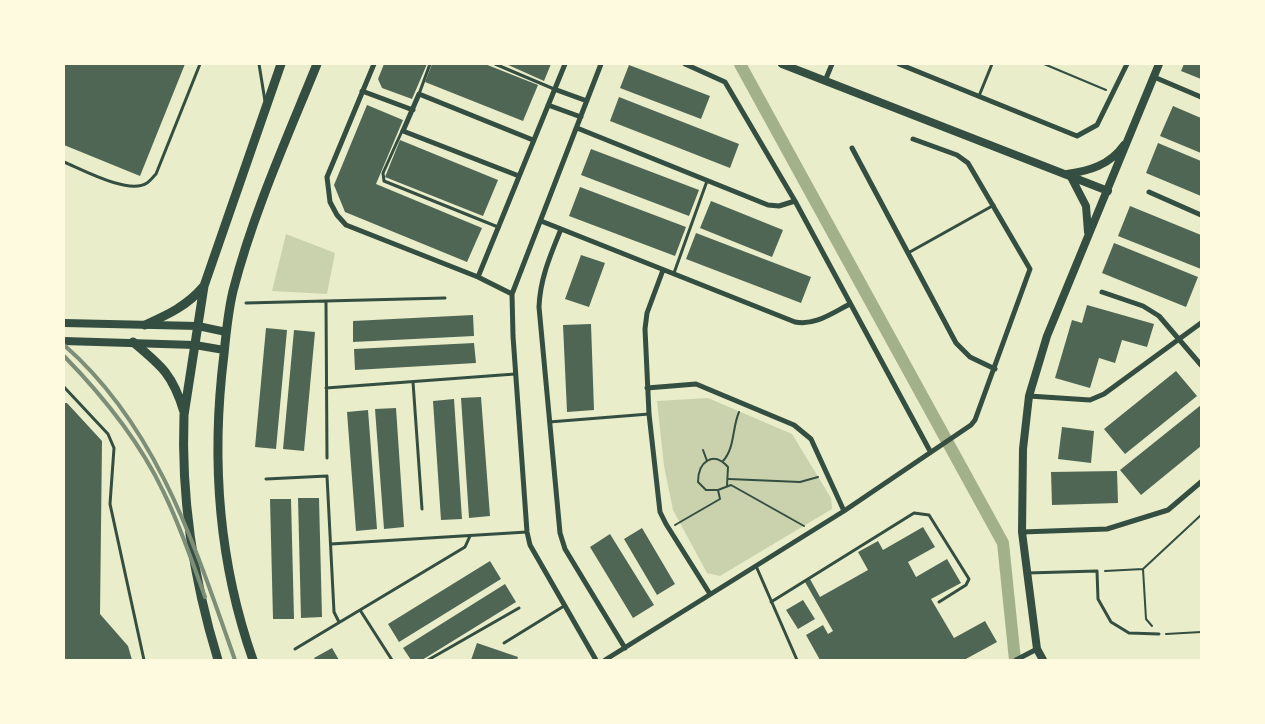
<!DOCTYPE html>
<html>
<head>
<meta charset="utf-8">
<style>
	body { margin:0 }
	#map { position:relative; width:1265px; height:724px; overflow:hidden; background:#e9edc9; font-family:"PT Serif",serif }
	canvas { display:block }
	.frame { position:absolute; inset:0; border:65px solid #fefae0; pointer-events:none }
</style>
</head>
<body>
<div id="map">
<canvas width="1265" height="724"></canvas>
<div class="frame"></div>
</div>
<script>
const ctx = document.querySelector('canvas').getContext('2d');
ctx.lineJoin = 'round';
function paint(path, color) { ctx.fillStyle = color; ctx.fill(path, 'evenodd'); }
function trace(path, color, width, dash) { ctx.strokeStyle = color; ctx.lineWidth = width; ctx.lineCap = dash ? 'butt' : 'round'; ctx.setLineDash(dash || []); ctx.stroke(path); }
paint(new Path2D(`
	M286,234L335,253L327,294L272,291Z
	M708,398L792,434L831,498L832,509L720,576L707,573L673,510L664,466L657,401Z`), '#cad2ad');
trace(new Path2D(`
	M740,64L1003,543L1015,660`), '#a3b18a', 12);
paint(new Path2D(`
	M64,64H185L140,176L64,145Z
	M384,64H427L412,99L382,88L378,79Z
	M432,64H485L538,85L523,121L425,82Z
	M506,64H551L544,81Z
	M1184,64H1201V79L1181,71Z
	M629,65L710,96L701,119L620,88Z
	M619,97L739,144L730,168L610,121Z
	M367,105L403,120L376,184L482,228L467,262L345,212L334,185Z
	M1173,106L1201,118V153L1160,136Z
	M400,140L498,180L483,216L385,177Z
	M1158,143L1201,161V196L1146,173Z
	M591,149L699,190L689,216L581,175Z
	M580,187L686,227L675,256L569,216Z
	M711,201L783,230L772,257L700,228Z
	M1130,206L1201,235V269L1118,236Z
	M696,233L811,277L801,303L686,259Z
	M1114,243L1198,277L1186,307L1102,273Z
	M581,255L605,263L589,307L565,299Z
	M1087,305L1154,324L1147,347L1122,340L1115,363L1099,358L1090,388L1055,378L1072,320L1082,323Z
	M473,315L474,336L353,342V321Z
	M591,324L594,410L567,412L563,325Z
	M266,328L287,330L276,449L255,447Z
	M294,330L315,332L304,451L283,449Z
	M474,343L476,363L355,370L354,349Z
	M1176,371L1197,396L1125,454L1104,429Z
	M481,397L490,516L469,518L461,398Z
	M454,399L462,519L441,520L433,401Z
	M64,403H67L102,441L100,614L128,646L132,660H64Z
	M1201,405V446L1141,495L1120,470Z
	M396,408L404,527L384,529L375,409Z
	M368,410L377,529L356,531L347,412Z
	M1062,427L1094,431L1091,463L1058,459Z
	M1117,471L1118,503L1052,505L1051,472Z
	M298,498H319L322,617L301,618Z
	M270,499H291L294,619H273Z
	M923,527L935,547L908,562L916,577L947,559L961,583L931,599L954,638L985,621L997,642L964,660H820L806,635L823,625L828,634L833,631L805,582L810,579L820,597L868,570L858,552L878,541L883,550Z
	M642,528L675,584L657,595L624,539Z
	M610,534L654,605L633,618L590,547Z
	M490,561L501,579L399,642L388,624Z
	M505,584L516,602L422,660H411L403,648Z
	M803,600L815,619L798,629L786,610Z
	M477,643L518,657L517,660H471Z
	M332,648L339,660H315L314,658Z`), '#4f6655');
trace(new Path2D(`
	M1044,64L1106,90
	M703,450L707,461
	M723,461C735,448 732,428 739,412
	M729,479L800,482L818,477
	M718,490H706L698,482C698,462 713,450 728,467L727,486
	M675,525L720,499L718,490L731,485L804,526
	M1105,571L1143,569
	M1152,626L1146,619L1143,569L1201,515
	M1166,634L1201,632`), '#344e41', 2);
trace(new Path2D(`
	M259,64L265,101
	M495,64L554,89
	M419,94L430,64
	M979,96L992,64
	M402,131L383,173L384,181L498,227
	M64,162C83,170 129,195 147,183C150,181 153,177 156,174L200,64
	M908,253L994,205
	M674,273L707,181
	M326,302L327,458
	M246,303L445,298
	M413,382L422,509
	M64,387L108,434L114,448L110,504L144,660
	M326,388L515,374
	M549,422L649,414
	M266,479L327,476L334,612L339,622
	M331,544L527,532
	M756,566L797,660
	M1027,573L1097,571L1098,599L1111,622L1129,633L1159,634
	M771,602L914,513L929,515L969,579L966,585L939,602
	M360,610L392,660
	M504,643L564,606
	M295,649L465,547L470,536
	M428,660L519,608`), '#344e41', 3);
trace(new Path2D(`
	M374,64L327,177L330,202L337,215L346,225L478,277L512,294
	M685,64L725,82L795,201L930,451
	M899,64L1077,136L1097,125L1127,64
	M1154,77L1201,97
	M825,81L832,64
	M554,89L587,101
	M362,91L413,110
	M548,105L581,117
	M577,128L768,205L779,206L795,201
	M852,148L956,343L970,357L995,369
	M519,176L403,131L419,94L533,140
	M1149,192L1201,215
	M541,221L795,322C815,326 832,313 850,304
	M561,229C550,256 540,279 539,307L560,533L565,549L625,648
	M663,270L647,313L645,329L649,414L660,512L666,524L710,594
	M478,277L565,64
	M1102,292L1143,306L1159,316L1201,365
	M647,388L696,384L794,425L811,439L844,511
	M1029,396L1090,400L1104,394L1201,323
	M1022,532L1107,529L1168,510L1201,482
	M596,660L530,545L527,532L513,336L512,294L601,64
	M605,660L844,511L971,425L975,420L1030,269L968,163L957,155L913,139
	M1016,660L1037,649`), '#344e41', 5);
trace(new Path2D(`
	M782,64L1108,191
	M1067,174C1089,171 1110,165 1124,145
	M1071,177L1086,206L1088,232
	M64,323L198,326L226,332
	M64,341L195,345L224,350
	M1043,660L1037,649L1022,532L1023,449L1029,396L1047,336L1159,64`), '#344e41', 8);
trace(new Path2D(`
	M145,325C167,315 187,306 203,287
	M133,342C162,366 173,375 184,412
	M218,660C194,582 181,497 184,415L204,286L281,64
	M253,660C218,561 211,458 224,354C226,333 228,312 233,291C253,213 287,138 317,64`), '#344e41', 9);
trace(new Path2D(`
	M64,345C158,427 195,547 235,660
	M64,356C103,396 139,440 163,491C180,525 192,561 205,597`), '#7c8e77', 4);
</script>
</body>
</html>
